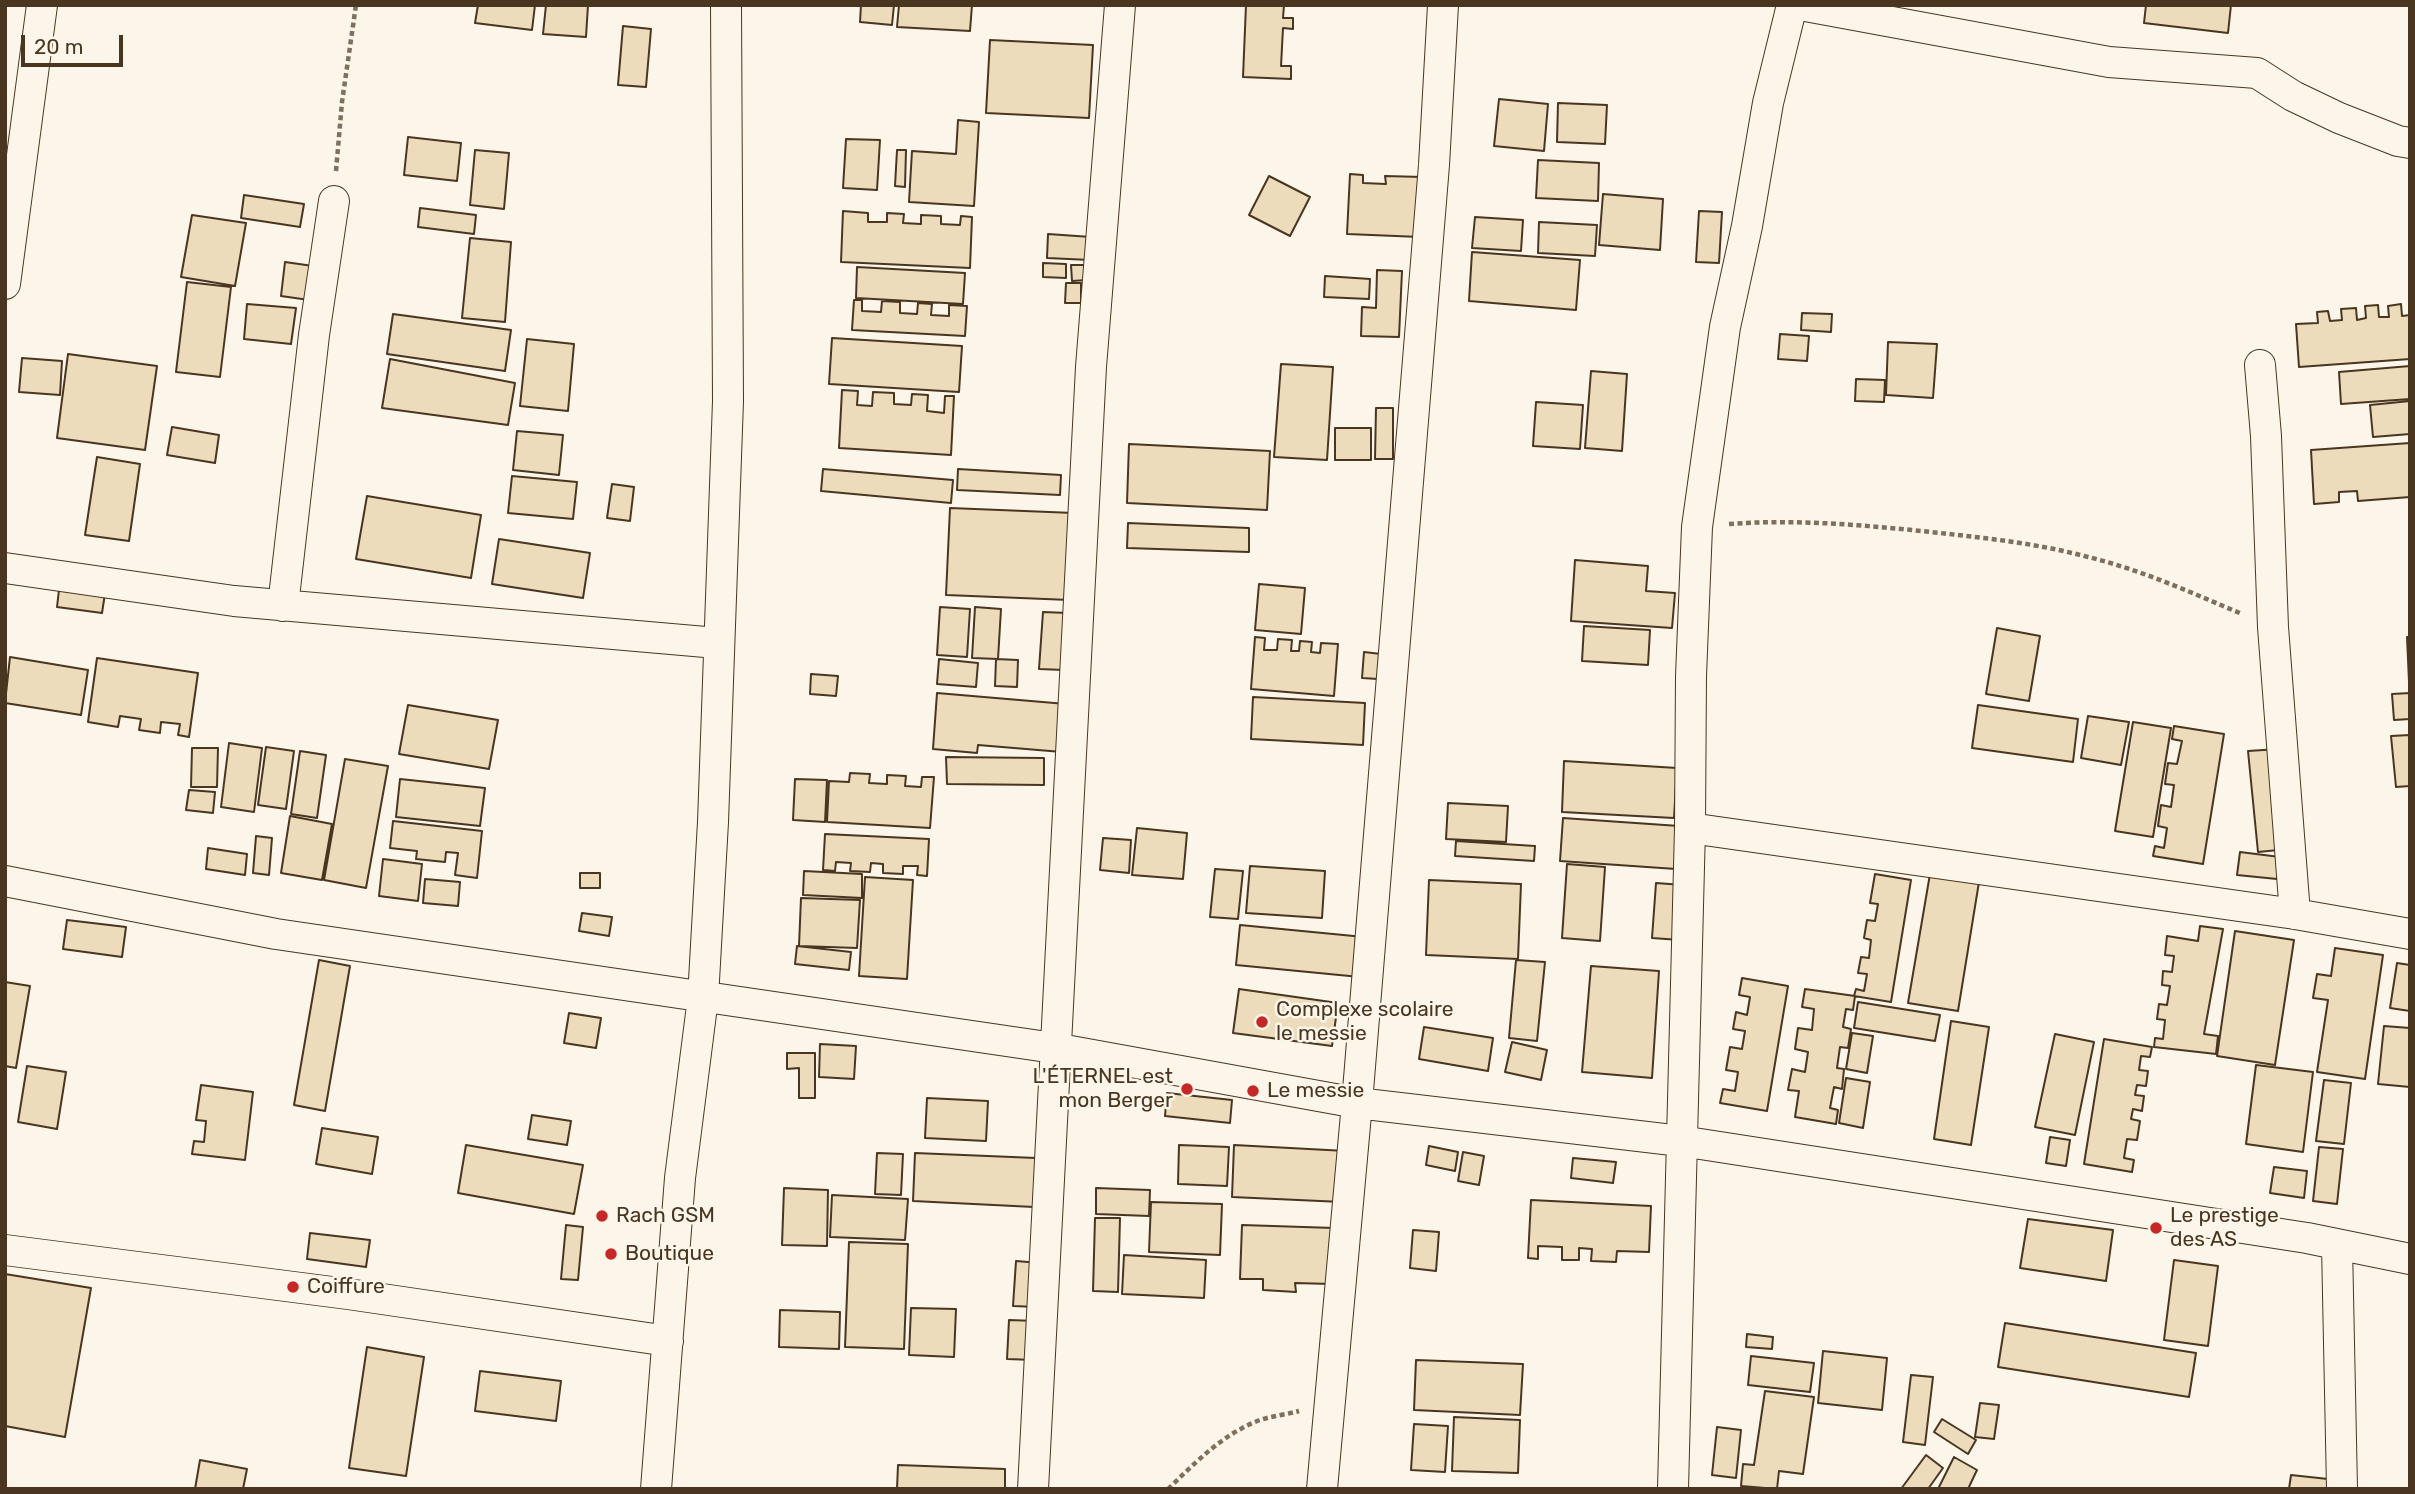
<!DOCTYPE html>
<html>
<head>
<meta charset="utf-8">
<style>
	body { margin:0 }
	#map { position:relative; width:2415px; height:1494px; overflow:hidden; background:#fbf6e9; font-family:Rubik,sans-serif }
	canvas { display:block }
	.frame { position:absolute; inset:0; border:7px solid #4a3520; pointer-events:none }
	.scale { position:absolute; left:21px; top:35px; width:102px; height:32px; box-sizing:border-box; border:4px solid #4a3520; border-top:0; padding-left:9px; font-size:21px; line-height:24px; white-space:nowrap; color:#4a3520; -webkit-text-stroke:5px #fbf6e9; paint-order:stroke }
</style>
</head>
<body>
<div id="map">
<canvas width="2415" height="1494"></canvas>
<div class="frame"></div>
<div class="scale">20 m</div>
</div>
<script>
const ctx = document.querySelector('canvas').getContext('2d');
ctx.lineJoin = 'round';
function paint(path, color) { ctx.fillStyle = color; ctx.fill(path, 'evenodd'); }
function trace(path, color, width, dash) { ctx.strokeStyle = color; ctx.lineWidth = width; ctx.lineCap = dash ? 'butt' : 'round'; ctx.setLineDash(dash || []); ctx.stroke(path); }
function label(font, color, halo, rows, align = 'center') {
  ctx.font = font + ' Rubik,sans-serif'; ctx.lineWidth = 5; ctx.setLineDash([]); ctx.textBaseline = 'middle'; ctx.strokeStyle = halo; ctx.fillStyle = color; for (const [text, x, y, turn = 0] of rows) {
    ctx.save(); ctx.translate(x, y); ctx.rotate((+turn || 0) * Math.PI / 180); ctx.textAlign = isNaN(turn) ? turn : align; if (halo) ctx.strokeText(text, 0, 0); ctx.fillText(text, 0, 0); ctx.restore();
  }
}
const building = new Path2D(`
	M478,5H535L532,30L475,23Z
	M546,5H588L586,37L543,34Z
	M861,5H894L892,25L860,22Z
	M899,5H972L970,31L897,27Z
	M1246,5H1284L1283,18H1293V29L1283,28L1281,66H1291V79L1243,77Z
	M2146,5H2231L2228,33L2144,23Z
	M623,26L651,29L646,87L618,85Z
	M990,40L1093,45L1089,118L986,113Z
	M1499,99L1548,104L1544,151L1494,146Z
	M1558,103L1607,105L1605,144L1557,142Z
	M958,120L979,122L974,206L909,202L912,151L956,154Z
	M408,137L461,143L457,181L404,175Z
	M846,139L880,140L877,190L843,188Z
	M475,150L509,153L504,209L470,205Z
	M897,150H906L905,187L895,186Z
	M1538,160L1599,163L1598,201L1536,198Z
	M1350,174L1363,175V183L1386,184L1385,176L1423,177L1420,237L1347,234Z
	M1269,176L1310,197L1290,236L1249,215Z
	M1603,194L1663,199L1660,250L1599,245Z
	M244,195L304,204L300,227L241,218Z
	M420,208L476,215L474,234L418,227Z
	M843,211L868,213V222H887V213L904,214L903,223L921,224V215L941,216V224L960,225L961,216L972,217L970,268L841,262Z
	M1699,211L1722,212L1719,263L1696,262Z
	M192,215L246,223L235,286L181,277Z
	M1475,217L1523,220L1521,251L1472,248Z
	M1539,222L1597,225L1595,256L1538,253Z
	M1048,234L1091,237L1090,260L1047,258Z
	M470,238L511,242L505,322L462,318Z
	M1472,252L1580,260L1576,310L1469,301Z
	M285,262L313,266L309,300L281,296Z
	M1043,263L1066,264V278L1043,277Z
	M1071,265H1087V280L1072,281Z
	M857,267L965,273L963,304L856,298Z
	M1377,270L1402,271L1399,337L1361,336L1362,307L1376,308Z
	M1325,276L1370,279L1369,299L1324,297Z
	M187,282L231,287L220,377L176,372Z
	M1066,283H1081V303H1065Z
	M854,300H862V311L881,312L882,301L900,302V313L917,314L918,303L932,304L931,315L949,316V305L967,306L965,336L852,330Z
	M247,304L296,308L291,344L244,339Z
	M2401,304L2402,316L2410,315V359L2299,367L2296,324L2318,323L2317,312L2328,311L2330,321L2342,320L2341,309L2356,308L2357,320L2366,318L2365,306L2378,305L2379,317H2389L2388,306Z
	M1802,313L1832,314L1831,332L1801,330Z
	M393,314L511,330L505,371L387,354Z
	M1780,334L1809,336L1807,361L1778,359Z
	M832,338L962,346L959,392L829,384Z
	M527,339L574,344L568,411L520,406Z
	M1888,342L1937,344L1933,398L1886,395Z
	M68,354L157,366L145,450L57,438Z
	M22,358L62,361L60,395L19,392Z
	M390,359L515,383L508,425L382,408Z
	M1281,364L1333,367L1327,460L1274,457Z
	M2410,366V399L2341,404L2339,372Z
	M1591,371L1627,374L1622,451L1585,448Z
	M1856,379L1885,380L1884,402L1855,401Z
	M842,390L858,391L857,405L872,406L873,392L894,393V404L911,405L912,394L928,395L927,411L944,413L945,396H954L951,455L839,448Z
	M2410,401V434L2373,437L2370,405Z
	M1536,402L1583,405L1580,449L1533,446Z
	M1376,408H1393V459H1375Z
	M172,427L219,435L215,463L167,455Z
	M1335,428H1371V460H1335Z
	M517,431L563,435L559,475L513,470Z
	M2410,443V497L2358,501L2357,491L2339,492V502L2314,504L2311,450Z
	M1129,444L1270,451L1267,510L1127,503Z
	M97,457L140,464L129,541L85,535Z
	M823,469L953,480L951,503L821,491Z
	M958,469L1061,475L1060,495L957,490Z
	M512,476L577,482L573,519L508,513Z
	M612,484L634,487L630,521L607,518Z
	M367,496L481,515L471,578L356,559Z
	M950,508L1074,513L1070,600L946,595Z
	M1128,523L1249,528V552L1127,548Z
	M499,539L590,553L583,598L492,584Z
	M1575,560L1648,566L1646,591L1675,593L1672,628L1571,621Z
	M60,581L106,587L102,613L57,607Z
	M1259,584L1305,588L1301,634L1255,630Z
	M940,607L970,609L967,657L937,655Z
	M975,607L1001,609L998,659L972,658Z
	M1043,612L1068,613L1064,670L1039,669Z
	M1584,626L1650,630L1648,665L1582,661Z
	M1997,628L2040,636L2029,701L1986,694Z
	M1255,637L1265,638L1264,650H1277L1278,639L1292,640L1291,651H1299L1300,641L1312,642L1311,652L1320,653L1321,643L1338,644L1334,696L1251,689Z
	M2407,637H2410V682H2409Z
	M1364,652L1381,654L1378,679L1362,678Z
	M10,657L88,670L81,715L5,703Z
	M97,658L198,673L189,737L178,735L180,724L161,722L160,733L139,730L141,719L120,716L118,727L88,722Z
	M939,659L978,663L976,687L937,684Z
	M996,659L1018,660L1017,687L995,686Z
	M811,674L838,676L836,696L810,694Z
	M937,693L1066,704L1062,752L978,745L977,753L933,749Z
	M2410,693V719L2394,720L2392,694Z
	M1253,697L1365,703L1363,745L1251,739Z
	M408,705L498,720L489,769L399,754Z
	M1978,705L2078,719L2073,762L1972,748Z
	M2088,716L2129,722L2121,765L2081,758Z
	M2133,722L2171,728L2153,837L2115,831Z
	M2174,726L2224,734L2203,864L2153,856L2155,846L2164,848L2167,828L2158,826L2161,805L2171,807L2174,785L2165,784L2168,763L2177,764L2182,741L2172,739Z
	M2410,735V786L2396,787L2391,736Z
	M229,743L262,748L254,812L221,807Z
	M266,747L294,751L286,809L258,805Z
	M192,748H218L217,787H191Z
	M2279,749L2289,849L2258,852L2248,751Z
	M300,751L326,755L317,818L291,814Z
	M946,757L1044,758V785L947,784Z
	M345,759L388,766L366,888L324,880Z
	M1564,761L1677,768L1674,818L1562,812Z
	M850,773L870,774L869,783L887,784V775L906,776L905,786L921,787L922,777H934L930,828L827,822L829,781L849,782Z
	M400,779L485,788L480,826L396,817Z
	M795,779L827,780L825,822L793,820Z
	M189,790L215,792L213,813L186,810Z
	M1448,803L1508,806L1506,842L1446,839Z
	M290,816L332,824L322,880L281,873Z
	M1563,818L1679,826L1676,869L1560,861Z
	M393,821L482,831L477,878L455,875L458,853L446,852L445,862L416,859L417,851L390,848Z
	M1137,828L1187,833L1183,879L1132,875Z
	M825,834L929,839L927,876L917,875L918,866H903V874L883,873V864L871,863L870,872L850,871L851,863L836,862L835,871L823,870Z
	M256,836L272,838L269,875L253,873Z
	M1103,838L1131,840L1129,873L1100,870Z
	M1456,841L1535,846L1534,861L1455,856Z
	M208,848L247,854L245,875L206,869Z
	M2240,852L2280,857L2277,879L2237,875Z
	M383,859L422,864L418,901L379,896Z
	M1567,864L1605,867L1600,941L1562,938Z
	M1250,866L1325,871L1322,918L1246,913Z
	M1215,869L1243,871L1238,919L1210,917Z
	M804,871L862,874V898L803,895Z
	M580,873H600V888H580Z
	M1875,874L1911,880L1891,1002L1854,996L1856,989L1864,991L1867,974L1858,973L1861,957L1869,958L1871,940L1864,938L1867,920L1875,921L1878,904L1870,903Z
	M1930,874L1979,882L1958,1011L1908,1003Z
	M865,877L913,880L907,979L859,976Z
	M425,879L460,882L458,906L423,903Z
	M1429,880L1521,884L1518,959L1426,955Z
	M1656,883L1683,885L1680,940L1652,938Z
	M801,898L860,900L857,948L799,946Z
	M582,913L612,917L609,936L579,931Z
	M67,920L126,927L122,957L63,949Z
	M1240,925L1364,937L1360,977L1236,965Z
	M2200,926L2223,929L2204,1034L2218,1036L2216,1054L2154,1047L2155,1038L2163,1039L2165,1020L2157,1019L2159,1004L2167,1005L2170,986L2162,985L2163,971L2172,972L2174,956L2165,955L2167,936L2198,941Z
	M2235,931L2294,940L2275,1065L2217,1056Z
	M797,946L851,952L849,970L795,964Z
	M2335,948L2383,955L2365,1079L2317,1072L2328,1000L2313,998L2317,974L2331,976Z
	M319,960L350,966L325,1111L294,1105Z
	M1516,960L1545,962L1537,1041L1509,1038Z
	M2397,963L2410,965V1011L2390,1008Z
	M1591,966L1659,971L1652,1078L1582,1072Z
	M1742,978L1788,986L1767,1111L1720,1103L1723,1089L1735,1091L1738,1072L1726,1070L1730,1047L1742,1049L1745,1031L1733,1029L1736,1012L1747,1015L1750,997L1739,995Z
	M5,982L30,986L16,1068L5,1066Z
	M1239,989L1338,1003L1332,1046L1233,1033Z
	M1805,989L1855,996L1853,1010L1846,1009L1843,1027L1851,1029L1848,1048L1840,1047L1837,1068L1844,1069L1842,1089L1834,1087L1830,1108L1838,1110L1836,1124L1795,1117L1799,1091L1788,1090L1792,1069L1805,1072L1808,1052L1795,1049L1798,1028L1812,1030L1814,1009L1802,1007Z
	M1858,1002L1940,1015L1935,1041L1854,1028Z
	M569,1013L601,1018L596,1048L564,1043Z
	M1951,1021L1989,1027L1971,1145L1934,1139Z
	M2384,1026L2410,1028V1087L2378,1084Z
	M1424,1027L1493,1038L1488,1071L1419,1059Z
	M1852,1033L1873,1036L1867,1073L1846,1069Z
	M2055,1034L2094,1042L2075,1135L2035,1127Z
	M2104,1039L2152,1047L2150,1057L2141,1056L2139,1070L2148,1071L2146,1086L2137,1085L2135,1095L2144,1096L2142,1111L2133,1109L2131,1119L2140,1121L2137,1140L2127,1139L2124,1158L2134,1160L2132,1172L2084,1164Z
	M1512,1042L1547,1050L1541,1080L1505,1072Z
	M820,1044L856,1046L854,1079L819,1077Z
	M787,1053H815V1098H799V1068L787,1069Z
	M2256,1065L2313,1072L2303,1152L2246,1144Z
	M27,1066L66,1072L57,1129L18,1122Z
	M1846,1078L1870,1082L1863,1128L1839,1123Z
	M2324,1080L2351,1083L2344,1144L2316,1141Z
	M201,1085L253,1092L245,1160L192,1154L194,1141L204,1142L206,1121L196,1120Z
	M1167,1093L1232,1100L1230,1123L1165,1116Z
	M927,1098L988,1101L986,1141L925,1138Z
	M532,1115L571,1121L567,1145L528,1139Z
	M322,1128L378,1137L372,1174L316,1164Z
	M2050,1137L2070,1140L2066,1166L2046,1163Z
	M466,1145L583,1165L574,1214L458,1193Z
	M1179,1145L1229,1147L1227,1186L1178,1184Z
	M1234,1145L1346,1151L1342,1202L1232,1197Z
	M1429,1146L1458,1152L1455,1171L1426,1165Z
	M2319,1147L2343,1149L2337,1204L2313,1201Z
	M1463,1152L1484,1156L1479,1185L1458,1181Z
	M877,1153L903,1154L901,1195L875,1194Z
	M915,1153L1036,1158L1034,1207L913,1201Z
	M1573,1158L1616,1162L1613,1183L1571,1178Z
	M2274,1167L2307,1171L2304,1198L2270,1193Z
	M784,1188L828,1190L827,1246L782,1245Z
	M1096,1188L1150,1190L1149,1216L1096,1214Z
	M832,1195L908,1199L905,1240L830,1237Z
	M1531,1200L1651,1206L1649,1252L1617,1251L1616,1262L1591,1261L1592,1249L1579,1248V1260H1562V1247L1538,1246V1259L1528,1258Z
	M1151,1202L1222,1204L1220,1255L1149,1252Z
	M1095,1218H1120L1118,1292L1093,1291Z
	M2028,1219L2113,1230L2106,1281L2020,1268Z
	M566,1225L583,1227L578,1280L561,1279Z
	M1242,1225L1334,1228L1331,1284L1295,1283L1296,1292L1263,1290V1279H1240Z
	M1413,1230L1439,1232L1436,1271L1410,1268Z
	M310,1233L370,1240L366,1267L307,1259Z
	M849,1242L908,1244L904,1349L845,1347Z
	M1124,1255L1206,1260L1204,1298L1122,1294Z
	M2174,1260L2218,1266L2208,1346L2164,1340Z
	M1016,1261L1040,1263L1038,1307L1013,1306Z
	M5,1274L91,1288L65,1437L5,1426Z
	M911,1308L956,1309L954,1357L909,1355Z
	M780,1310L840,1312L839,1349L779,1347Z
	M1009,1320L1036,1321L1034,1360L1007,1359Z
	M2005,1323L2196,1353L2189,1397L1998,1367Z
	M1747,1334L1773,1337L1772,1349L1746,1347Z
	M367,1347L424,1357L406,1476L349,1468Z
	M1823,1351L1887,1358L1882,1410L1818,1403Z
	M1751,1356L1814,1363L1810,1392L1748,1385Z
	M1416,1360L1523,1364L1520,1415L1414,1410Z
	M480,1371L561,1381L556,1421L475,1411Z
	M1911,1375L1933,1377L1925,1445L1903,1442Z
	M1765,1391L1814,1397L1803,1474L1779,1471L1777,1489L1741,1486L1743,1464L1754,1465Z
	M1980,1403L1999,1405L1994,1439L1975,1437Z
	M1454,1417L1520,1420L1518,1473L1452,1471Z
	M1942,1419L1976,1440L1968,1454L1934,1432Z
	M1414,1424L1448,1426L1445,1472L1411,1470Z
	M1717,1427L1741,1430L1736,1478L1712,1475Z
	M1926,1455L1943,1468L1928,1489H1901Z
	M1954,1457L1977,1470L1968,1489H1938Z
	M200,1460L247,1469L243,1489H195Z
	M898,1465L1005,1469V1489H897Z
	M2291,1475L2328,1479L2327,1489H2289Z`);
paint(building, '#ecdcbc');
trace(building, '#4a3520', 2);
const minor = new Path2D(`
	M1800,5L2109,62L2257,73L2293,96L2339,118L2398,141L2410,143
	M5,284L42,5
	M2260,365L2266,436L2273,627L2295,914
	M5,568L234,601L717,643
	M283,606L314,335L334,201
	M1690,828L2295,914L2410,934
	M5,881L276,934L1054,1048L1357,1103L1681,1141L2307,1238L2410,1259
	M2337,1245L2342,1489
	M5,1250L348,1294L668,1341
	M656,1489L680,1178L703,998L713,822L728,401L726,5
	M1033,1489L1091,367L1120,5
	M1322,1489L1357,1103L1434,165L1443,5
	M1673,1489L1690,828L1691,676L1697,527L1725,327L1747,226L1768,103L1792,5`);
trace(minor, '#4a3520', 32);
trace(new Path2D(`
	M336,171L342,102L356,5
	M1729,524C1796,519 1864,525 1931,532C1984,538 2036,543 2088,557C2142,570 2192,593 2242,614
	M1168,1489C1195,1463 1221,1436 1255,1422C1269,1416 1285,1415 1299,1411`), '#7f6f5c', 4.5, [5, 3.5]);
trace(minor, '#fbf6e9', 30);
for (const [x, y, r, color] of [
	[1262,1022,7,"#c62828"],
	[1187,1089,7,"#c62828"],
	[1253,1091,7,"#c62828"],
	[602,1216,7,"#c62828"],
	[2156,1228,7,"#c62828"],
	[611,1254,7,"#c62828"],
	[293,1287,7,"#c62828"]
]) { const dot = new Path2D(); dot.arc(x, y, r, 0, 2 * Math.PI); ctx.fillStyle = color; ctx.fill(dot); trace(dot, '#fbf6e9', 2.5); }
label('21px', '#4a3520', '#fbf6e9', [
	["Complexe scolaire",1276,1010],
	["le messie",1276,1034],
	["L'ÉTERNEL est",1173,1077,"right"],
	["mon Berger",1173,1101,"right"],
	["Le messie",1267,1091],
	["Rach GSM",616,1216],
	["Le prestige",2170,1216],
	["des AS",2170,1240],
	["Boutique",625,1254],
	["Coiffure",307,1287]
], 'left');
</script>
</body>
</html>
